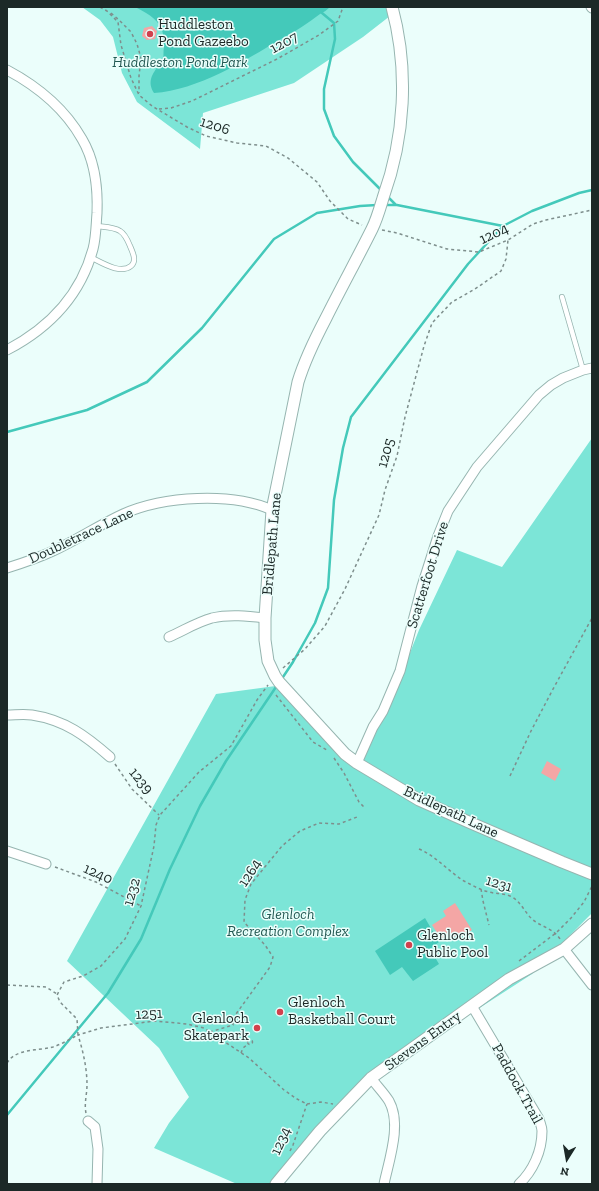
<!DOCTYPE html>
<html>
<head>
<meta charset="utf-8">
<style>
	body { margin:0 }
	#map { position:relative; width:599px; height:1191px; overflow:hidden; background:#ebfefb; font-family:"Zilla Slab",serif }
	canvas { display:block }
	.frame { position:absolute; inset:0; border:8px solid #1c2927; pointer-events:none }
	.north { position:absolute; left:547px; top:1139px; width:40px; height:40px; -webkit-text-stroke:3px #ebfefb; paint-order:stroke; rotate:191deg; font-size:11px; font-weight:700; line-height:16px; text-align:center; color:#1c2927 }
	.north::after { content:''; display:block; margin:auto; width:14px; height:18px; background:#1c2927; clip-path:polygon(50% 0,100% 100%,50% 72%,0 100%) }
</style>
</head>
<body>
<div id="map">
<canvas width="599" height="1191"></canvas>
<div class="frame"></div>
<div class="north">N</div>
</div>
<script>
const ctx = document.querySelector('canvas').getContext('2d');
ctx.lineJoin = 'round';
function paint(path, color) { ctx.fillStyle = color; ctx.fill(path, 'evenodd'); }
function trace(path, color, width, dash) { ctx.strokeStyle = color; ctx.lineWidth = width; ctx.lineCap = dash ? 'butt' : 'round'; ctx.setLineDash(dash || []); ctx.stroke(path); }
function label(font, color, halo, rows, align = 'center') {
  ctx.font = font + ' "Zilla Slab",serif'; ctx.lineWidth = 3; ctx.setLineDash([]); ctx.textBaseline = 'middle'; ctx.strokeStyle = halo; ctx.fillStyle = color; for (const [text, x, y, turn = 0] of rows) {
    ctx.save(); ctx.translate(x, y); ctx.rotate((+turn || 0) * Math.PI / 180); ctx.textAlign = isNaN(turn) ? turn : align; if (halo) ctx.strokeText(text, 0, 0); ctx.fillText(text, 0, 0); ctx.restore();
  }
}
paint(new Path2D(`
	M82,7H387L390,16L363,37L294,83L203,113L200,149L137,102L122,73L113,37L100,20Z
	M592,438V913L532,974L379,1073L277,1184H237L154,1148L169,1123L189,1097L159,1048L67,961L216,694L283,685L349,758L364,755L388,708L419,630L457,550L502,567Z`), '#7ce5d7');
paint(new Path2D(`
	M135,7H330C327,10 324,12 320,14C308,23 295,32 281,39C244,61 198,90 154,93C147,82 152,74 159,65C160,64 163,60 163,60C164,56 163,51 164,47C165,23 154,17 135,7Z
	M425,918L439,942L430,949L439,964L413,981L402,967L390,975L375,951Z`), '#44c9ba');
trace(new Path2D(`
	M322,13L334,23L335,39L324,89V109L334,136L353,162L382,191
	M387,196L396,205
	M384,205H397L503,226
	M7,432L87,410L147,382L202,328L274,239L317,213L360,206L377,205
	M281,680L293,662L315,623L328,588L334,500L343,448L351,417L468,264L503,226L532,211L579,193L592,190
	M7,1115L108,993L141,939L170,869L200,806L226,761L278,684`), '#44c9ba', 2.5);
paint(new Path2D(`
	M152,26L157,31L155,39L147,40L142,36L144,28Z
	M547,761L561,769L555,781L541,773Z
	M455,903L472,930L459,938L457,935L451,939L448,935L441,939L432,925L446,916L443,911Z`), '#f4a6a5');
const service = new Path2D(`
	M90,257C101,262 120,275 131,266C137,261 133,253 130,246C128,241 125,234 120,231C114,227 104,227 96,226
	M562,297L583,370`);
const minor = new Path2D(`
	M591,7L592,8
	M7,70C37,86 65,109 82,139C95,161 98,188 97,213C96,225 96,238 93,249C80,297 49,328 7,350
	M7,568C23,563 38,558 53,551C77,540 99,525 123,514C164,496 231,492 272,510
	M169,637C183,631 197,622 212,618C229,614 248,616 265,618
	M7,715C15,715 24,714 32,715C65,720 86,736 110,757
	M357,763L373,727L383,711L400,671L422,586L438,536L448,511L477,467L539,395L551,385L563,378L583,370L592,368
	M7,851L46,864
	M564,949L592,985
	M472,1006L539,1119C540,1123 542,1127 542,1131C542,1151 533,1171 519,1184
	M371,1078C377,1086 384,1093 389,1101C402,1124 389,1160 384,1184
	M88,1121L95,1127L98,1149L97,1184`);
const tertiary = new Path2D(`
	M392,7C409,70 405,137 383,198C380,208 377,219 372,229C357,259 341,288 326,318C315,339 305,359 298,382L272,510L265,618V640L268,661L275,676L279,682L345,754L357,763L419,800L471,823L562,862L592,874
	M276,1184L320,1131L371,1078L509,979L564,949L592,924`);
trace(service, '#96b5b0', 6);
trace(minor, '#96b5b0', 11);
trace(tertiary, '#96b5b0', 13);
trace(new Path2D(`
	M100,7L107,11L118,22L121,45L131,78L139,95L152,106L187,127L206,136L237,143L266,146L288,158L317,182L330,201L348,219L362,225
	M111,13L119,20L131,32L137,44L141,58L139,76V93
	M159,109L171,108L192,101L277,59L319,35L338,21L343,7
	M382,230L397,233L447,249L479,252L508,240L533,224L546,220L592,210
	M283,668L305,649L325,626L345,589L379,515L385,490L397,456L405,417L424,346L432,323L452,302L475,289L501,271L506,259L508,240
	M276,695L313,742L327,750
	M334,758L344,773L359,802L364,807
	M115,764L132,789L159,815
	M510,776L531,731L552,691L592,618
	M419,849C436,856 448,871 464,881C472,885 480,890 489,892C496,894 503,893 510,896C521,901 524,912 533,920C542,927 554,929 560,939
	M55,867L96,882L141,906
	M481,889L483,901L489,925
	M519,961L556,933L571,918L584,902L592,886
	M7,985L46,987L57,994
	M210,1032L233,1025V1021L236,1014L270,967L273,957L265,945L244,922L245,900L251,884L282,846L300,831L319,823L339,824L357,817
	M247.5 1042a2.5 2.5 0 1 1 5 0a2.5 2.5 0 1 1-5 0Z
	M241,1053L243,1048L248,1044
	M7,1063C16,1048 38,1051 53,1047C62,1044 70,1039 78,1035L77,1019L60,1002L57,995L64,982L83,976L101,966L125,939L141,906L154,846L156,825L160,815L199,772L231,746L257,700L268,685
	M307,1104L321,1102L333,1104
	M86,1113C84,1104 87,1094 87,1085C87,1068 83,1051 78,1035L101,1028L155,1021L187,1024L204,1028L249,1058L284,1090L297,1099L307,1104
	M290,1151L293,1145L307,1104`), '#7e8e8c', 1.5, [3, 3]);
trace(service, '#fff', 4.5);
trace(minor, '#fff', 9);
trace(tertiary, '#fff', 11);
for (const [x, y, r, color] of [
	[150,34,4,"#d1414d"],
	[409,945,4,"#d1414d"],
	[280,1012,4,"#d1414d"],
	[257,1028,4,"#d1414d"]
]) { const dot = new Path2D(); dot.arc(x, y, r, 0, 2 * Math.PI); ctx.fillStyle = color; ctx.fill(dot); trace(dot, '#ebfefb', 1.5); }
label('15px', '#1c2927', '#ebfefb', [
	["Huddleston",158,25],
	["Pond Gazeebo",158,42],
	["Glenloch",417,936],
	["Public Pool",417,953],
	["Glenloch",288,1003],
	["Basketball Court",288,1020],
	["Glenloch",249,1019,"right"],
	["Skatepark",249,1036,"right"]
], 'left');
label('15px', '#1c2927', '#ebfefb', [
	["1207",284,43,-29],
	["1206",215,126,18],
	["1204",494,234,-25],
	["1205",386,453,-75],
	["Doubletrace Lane",81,536,-25],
	["Bridlepath Lane",272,544,-85],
	["Scatterfoot Drive",428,575,-73],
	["1239",141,781,50],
	["Bridlepath Lane",451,812,25],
	["1264",250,873,-57],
	["1240",98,874,24],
	["1231",499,884,17],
	["1232",132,892,-74],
	["1251",149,1014,-3],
	["Stevens Entry",423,1041,-36],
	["Paddock Trail",517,1084,61],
	["1234",281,1141,-66]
]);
label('italic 15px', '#235953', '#ebfefb', [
	["Huddleston Pond Park",180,63],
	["Glenloch",288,915],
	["Recreation Complex",288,932]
]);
</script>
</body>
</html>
